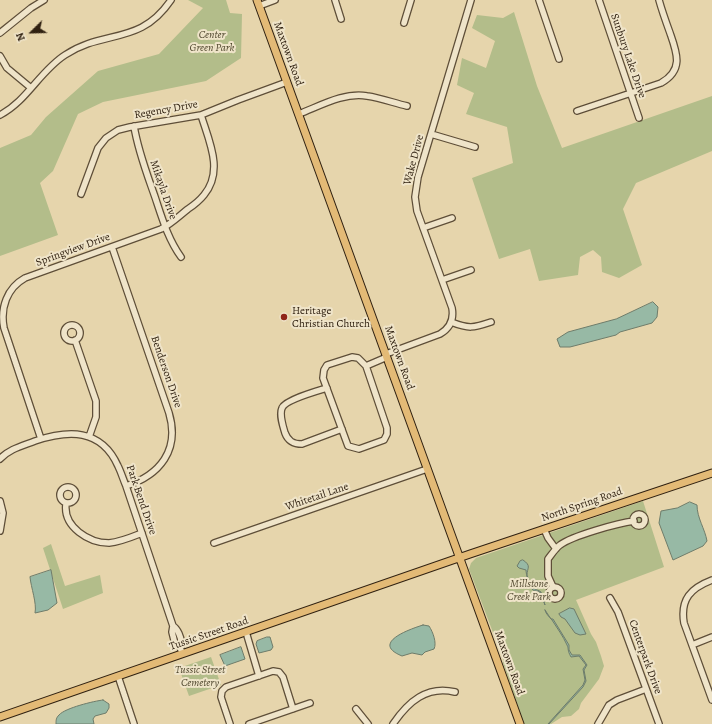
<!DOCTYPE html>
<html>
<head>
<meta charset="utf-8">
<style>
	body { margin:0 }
	#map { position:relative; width:712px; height:724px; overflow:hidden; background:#e6d5ac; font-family:Alegreya,serif }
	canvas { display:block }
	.north { position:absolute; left:12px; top:12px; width:40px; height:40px; -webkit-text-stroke:3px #efe4c9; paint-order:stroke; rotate:247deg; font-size:11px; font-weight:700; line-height:16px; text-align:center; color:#302111 }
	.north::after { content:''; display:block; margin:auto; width:14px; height:18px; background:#302111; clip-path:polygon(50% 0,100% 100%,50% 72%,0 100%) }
</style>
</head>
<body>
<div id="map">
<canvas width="712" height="724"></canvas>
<div class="north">N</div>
</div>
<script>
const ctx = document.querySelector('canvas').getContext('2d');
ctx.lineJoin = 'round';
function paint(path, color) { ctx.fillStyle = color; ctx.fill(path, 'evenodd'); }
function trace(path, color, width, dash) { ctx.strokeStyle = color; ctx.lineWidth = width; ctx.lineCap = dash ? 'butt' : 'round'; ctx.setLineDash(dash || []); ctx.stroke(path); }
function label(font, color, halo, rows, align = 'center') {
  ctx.font = font + ' Alegreya,serif'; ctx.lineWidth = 4; ctx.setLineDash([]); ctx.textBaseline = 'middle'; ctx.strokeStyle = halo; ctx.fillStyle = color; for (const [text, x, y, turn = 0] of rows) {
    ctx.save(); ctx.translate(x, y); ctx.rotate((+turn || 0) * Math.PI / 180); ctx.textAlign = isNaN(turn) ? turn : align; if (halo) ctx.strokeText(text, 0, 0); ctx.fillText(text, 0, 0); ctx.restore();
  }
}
paint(new Path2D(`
	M188,0H226L230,13L242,14L241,58L206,81L103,102L78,114L53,171L40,183L58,235L0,256V148L31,135L46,117L98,71L159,54L203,8Z
	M514,12L537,86L562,148L712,96V151L636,183L623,209L642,265L619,278L602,272L601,257L593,250L580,257L578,275L539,281L530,249L499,259L472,178L513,163L507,127L466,114L474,93L457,85L462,58L486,68L495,41L472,28L477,15L503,18Z
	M643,501L664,567L576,600L591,634L596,642L601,656L604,666L599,679L581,703L579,709L571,716L562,717L551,724H524L503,663V659L469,569L471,563L476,558Z
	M51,544L65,586L100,575L103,593L63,609L43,548Z
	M211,657L221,685L189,696L179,668Z`), '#b3bd8a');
const water = new Path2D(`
	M653,302L658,307L657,317L652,323L620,332L616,335L570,347H560L557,339L568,332L616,319Z
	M690,502L697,505C697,518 705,529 707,541L703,546L673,560L659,523L661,511L677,508Z
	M523,560C532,566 527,568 527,575C527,576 531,586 532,587C535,590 539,590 541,592L545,605L540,592C537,591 535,591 533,590C529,587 526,574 526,570L519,568L517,566L520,561Z
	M51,570L57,603L48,610L35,613C37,603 31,588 30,577Z
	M570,608L574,609L586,634L580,635L575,633L565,619L561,617L559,614Z
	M545,610L551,619H553L569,645V650L572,655H580L587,665L584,670L586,681L583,687L549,724H548L583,685L585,680L583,669L586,665L579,656L571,657C567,650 569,649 567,645C563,636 557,628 552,620C550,617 546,615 545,610Z
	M423,625L429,626C433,632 437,643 434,649L425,652L422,655L412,653L402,656C370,643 410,629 423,625Z
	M267,637H270L273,647L271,650L259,653L256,644L257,641Z
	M241,647L245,659L225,666L220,655Z
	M103,700L109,704V708L106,713L95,716L93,719L94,724H56C56,720 56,718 59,715C65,708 94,701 103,700Z`);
paint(water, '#97b9a5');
trace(water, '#6e7c6a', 1);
const minor = new Path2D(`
	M335,0L341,19
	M539,0L559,59
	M599,0L639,118
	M259,6L275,0
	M404,23L411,0
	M0,33L31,8L44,0
	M0,56L7,68L31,88
	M577,111L661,83C684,70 677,53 670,33C666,22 662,11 659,0
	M299,114C320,106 344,92 367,96C381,98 394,103 407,106
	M0,115C27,101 40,71 65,55C104,29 140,46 171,0
	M134,126C138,151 147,174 155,197C162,218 168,239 181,257
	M431,134L475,147
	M81,194L98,148L106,138L118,130L130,127L201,115L238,100L287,82
	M423,228L452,218
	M112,247L169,413C180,450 160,475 126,486
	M442,280L471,270
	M451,322C469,329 473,328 491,322
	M64 333a8 8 0 1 1 16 0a8 8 0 1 1-16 0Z
	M75,340L96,401V417L89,437
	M386,354L440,334C450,328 454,319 452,308L417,211L415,197L418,177L471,0
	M366,366L387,428V434L384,440L359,449L348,446L323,378L324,370L327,365L352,357L358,358L366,366L387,357
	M327,388C317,391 285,400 282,408C279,415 283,426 285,433C288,441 293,444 302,444L342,429
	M41,439L4,328C0,308 7,288 25,278L161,229C171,224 179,216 188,209C194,205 200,200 204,195C224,171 209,141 201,115
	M0,459C9,449 22,446 35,441C68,430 101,428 118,466C121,472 123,479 126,486L173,626L172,632L175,644L180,647
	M60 495a8 8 0 1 1 16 0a8 8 0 1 1-16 0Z
	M0,501L3,513L0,531
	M66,504C63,527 89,543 109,543C120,542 132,537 142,533
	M633 520a6 6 0 1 1 12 0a6 6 0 1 1-12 0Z
	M544,529L548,538L556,549
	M214,543L427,469
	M712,580C691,588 680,599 684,623L712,700
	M553,587L548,576V559C552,554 555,549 560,545C572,536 618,523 634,521
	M549 593a6 6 0 1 1 12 0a6 6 0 1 1-12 0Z
	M610,598L618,612L659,724
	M173,626C177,628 182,638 181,644C181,646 180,648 181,650
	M246,632L259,676
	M692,645L712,637
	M118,676L134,724
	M356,709L368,724
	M230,724L221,697L222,691L226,687L273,671L279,672L283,677L293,709
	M249,724L310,703
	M393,724C408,702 427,685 455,692
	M598,724L609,705L617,700L646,689`);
const major = new Path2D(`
	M257,0L520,724
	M0,717L470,554L712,473`);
trace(minor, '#5e4e38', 8);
trace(major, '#302111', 9);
trace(minor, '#efe4c9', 5.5);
trace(major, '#e3ba76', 7);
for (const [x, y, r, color] of [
	[284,317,4,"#8f2418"]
]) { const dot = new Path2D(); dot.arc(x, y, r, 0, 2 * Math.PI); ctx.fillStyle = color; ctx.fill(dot); trace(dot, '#efe4c9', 1.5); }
label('italic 11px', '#51482f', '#efe4c9', [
	["Center",212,35],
	["Green Park",212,48],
	["Millstone",529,584],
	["Creek Park",529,597],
	["Tussic Street",200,670],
	["Cemetery",200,683]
]);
label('11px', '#302111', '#efe4c9', [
	["Maxtown Road",288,54,70],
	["Sunbury Lake Drive",628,56,71],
	["Regency Drive",166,110,-10],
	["Wake Drive",414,160,-75],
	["Mikayla Drive",163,190,71],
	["Springview Drive",73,250,-20],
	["Maxtown Road",399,358,70],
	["Benderson Drive",166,372,71],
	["Whitetail Lane",317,497,-19],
	["Park Bend Drive",141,500,71],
	["North Spring Road",582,505,-19],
	["Tussic Street Road",209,634,-19],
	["Centerpark Drive",645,657,70],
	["Maxtown Road",509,663,70]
]);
label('11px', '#302111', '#efe4c9', [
	["Heritage",292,311],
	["Christian Church",292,324]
], 'left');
</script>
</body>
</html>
